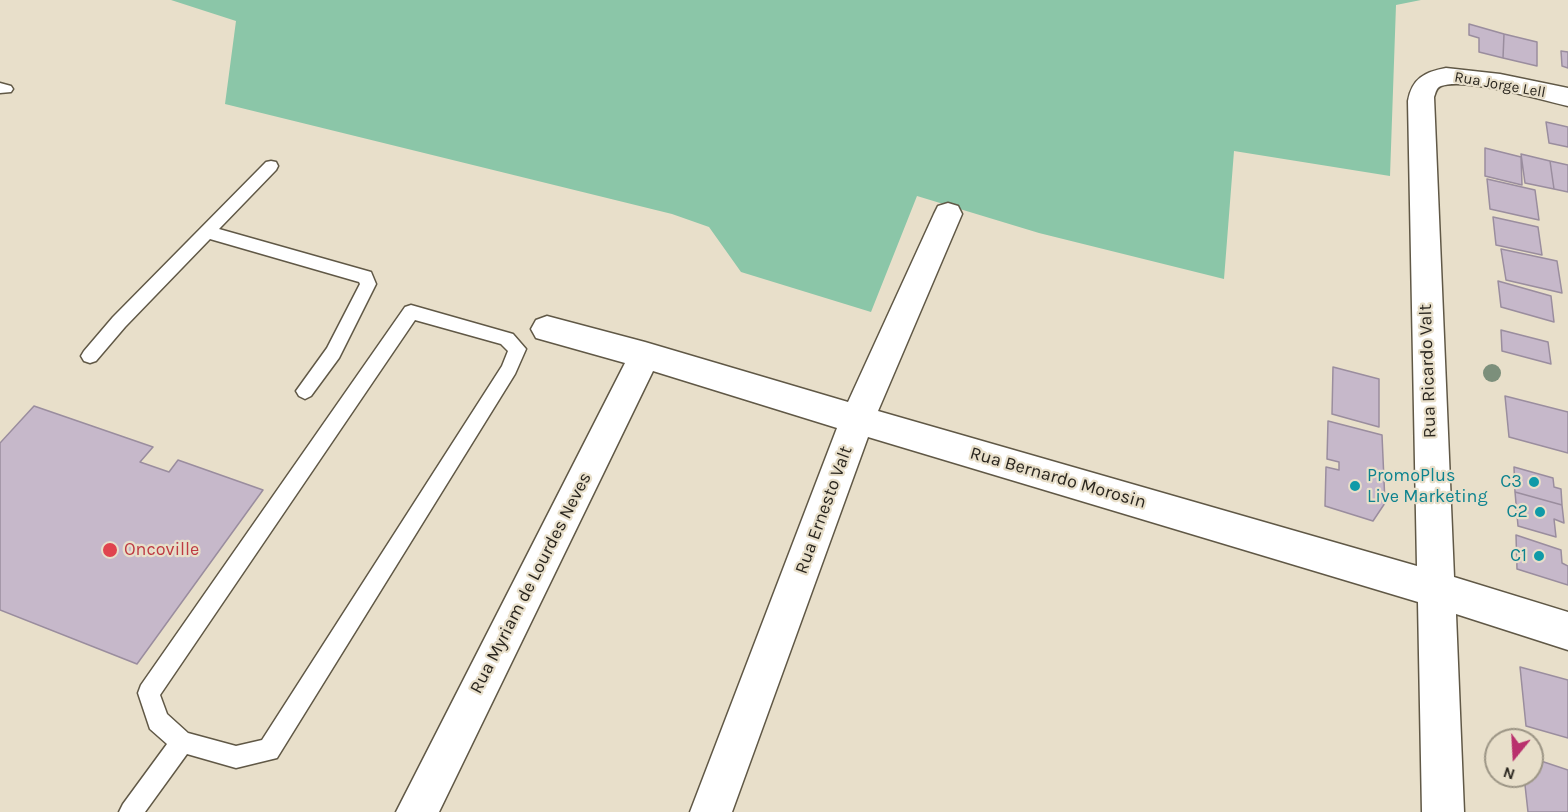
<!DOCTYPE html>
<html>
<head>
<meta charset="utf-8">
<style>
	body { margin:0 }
	#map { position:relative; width:1568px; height:812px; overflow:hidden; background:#e8dfca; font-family:Karla,sans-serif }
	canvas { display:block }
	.north { position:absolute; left:1484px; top:728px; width:60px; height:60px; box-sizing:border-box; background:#e8dfca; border:2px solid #9c9585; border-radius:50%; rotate:198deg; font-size:16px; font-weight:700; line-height:24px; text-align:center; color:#29251e }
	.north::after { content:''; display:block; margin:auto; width:21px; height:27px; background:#b9306d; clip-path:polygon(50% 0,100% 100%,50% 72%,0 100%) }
</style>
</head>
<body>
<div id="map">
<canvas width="1568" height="812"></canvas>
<div class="north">N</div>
</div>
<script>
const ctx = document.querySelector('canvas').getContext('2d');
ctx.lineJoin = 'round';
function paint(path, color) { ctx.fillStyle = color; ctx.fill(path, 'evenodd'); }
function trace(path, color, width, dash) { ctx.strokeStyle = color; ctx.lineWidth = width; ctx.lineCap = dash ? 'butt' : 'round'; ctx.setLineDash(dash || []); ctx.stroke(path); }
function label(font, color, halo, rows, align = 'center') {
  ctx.font = font + ' Karla,sans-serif'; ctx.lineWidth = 4.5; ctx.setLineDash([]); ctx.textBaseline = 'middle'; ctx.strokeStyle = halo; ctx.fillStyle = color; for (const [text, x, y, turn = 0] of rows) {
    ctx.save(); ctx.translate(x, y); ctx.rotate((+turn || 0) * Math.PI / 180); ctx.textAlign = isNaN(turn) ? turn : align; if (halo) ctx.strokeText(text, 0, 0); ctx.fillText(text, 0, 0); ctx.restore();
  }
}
paint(new Path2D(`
	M171,0H1421L1396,5L1390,176L1234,151L1224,279L1039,233L917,196L871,312L741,272L709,227L672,214L225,104L236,21Z`), '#8bc6a8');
const building = new Path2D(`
	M1469,24L1504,34L1503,58L1479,52V38L1469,35Z
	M1504,34L1537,42V66L1503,58Z
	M1561,51L1568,52V68L1562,66Z
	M1546,122L1568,127V147L1549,143Z
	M1485,148L1521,157L1522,185L1485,176Z
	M1521,154L1550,161L1554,189L1525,183Z
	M1550,161L1568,165V192L1554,189Z
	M1487,179L1535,190L1539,220L1490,209Z
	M1493,217L1538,227L1542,255L1496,245Z
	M1501,249L1557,261L1562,293L1506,280Z
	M1498,281L1551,296L1554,322L1501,307Z
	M1501,330L1548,342L1551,364L1502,351Z
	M1333,367L1379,379V427L1332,414Z
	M1505,396L1568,412V453L1509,437Z
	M34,406L153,447L140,462L169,472L178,460L263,490L137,664L0,610V443Z
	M1328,421L1382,435L1385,503L1373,521L1325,506L1326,467L1339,470V462L1327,459Z
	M1514,467L1553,478L1554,487L1561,489L1562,505L1515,492Z
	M1515,492L1562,505L1564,523L1554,519L1556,537L1518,526Z
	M1516,535L1561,550L1562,563L1568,566V585L1517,569Z
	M1520,667L1568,680V738L1526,726Z
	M1532,758L1568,770V812H1528L1524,776H1532Z`);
paint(building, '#c6b8ca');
trace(building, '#9a8d9e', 1.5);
const lane = new Path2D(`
	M0,83L11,86L13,89L11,92L0,93Z
	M271,161L276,162L278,166L276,170L219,229L371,272L376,284L339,358L311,396L305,399L299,396L296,391L327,348L360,284L359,282L210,239L125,327L96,361L90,363L84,361L81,356L84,351L113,317L266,162Z
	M411,305L513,334L526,349L515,374L277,758L236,768L187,754L145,812H119L123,804L167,744L150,729L138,693L141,685L405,307ZM415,320L501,344L508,351L502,366L262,740L236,746L188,733L167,714L160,695Z`);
const street = new Path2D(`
	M1446,68L1500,74L1568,88V106C1542,100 1465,77 1441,86C1436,88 1436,92 1434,97L1454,577L1568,612V650L1456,614L1464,812H1422L1418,602L868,437L732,812H690L837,428L653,371L439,812H396L625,363L536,338L531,329L536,320L547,316L645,342L848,402L934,214L938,206L948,203L958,206L962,214L878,411L1417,566L1408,101C1412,78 1425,72 1446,68Z`);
trace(lane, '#605846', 3);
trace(street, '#605846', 3);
paint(lane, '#fff');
paint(street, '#fff');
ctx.fillStyle = '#7c8f7b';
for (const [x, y] of [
	[1492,373]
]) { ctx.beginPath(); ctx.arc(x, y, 9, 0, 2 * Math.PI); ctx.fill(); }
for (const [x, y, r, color] of [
	[1534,482,6,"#0f9aa8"],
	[1355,486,6,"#0f9aa8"],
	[1540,512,6,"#0f9aa8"],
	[110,550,8,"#e0444e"],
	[1539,556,6,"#0f9aa8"]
]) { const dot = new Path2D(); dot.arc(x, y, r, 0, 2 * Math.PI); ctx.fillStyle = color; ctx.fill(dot); trace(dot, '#e8dfca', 2); }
label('15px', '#29251e', '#e8dfca', [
	["Rua Jorge Lell",1500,85,10]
]);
label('18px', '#29251e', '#e8dfca', [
	["Rua Ricardo Valt",1428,371,-92],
	["Rua Bernardo Morosin",1058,478,16],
	["Rua Ernesto Valt",824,510,-70],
	["Rua Myriam de Lourdes Neves",531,583,-63]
]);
label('18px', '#0d838f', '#e8dfca', [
	["PromoPlus",1367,476,"left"],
	["Live Marketing",1367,497,"left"],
	["C3",1522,482],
	["C2",1528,512],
	["C1",1527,556]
], 'right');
label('18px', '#be3a42', '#e8dfca', [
	["Oncoville",124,550]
], 'left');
</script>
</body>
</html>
